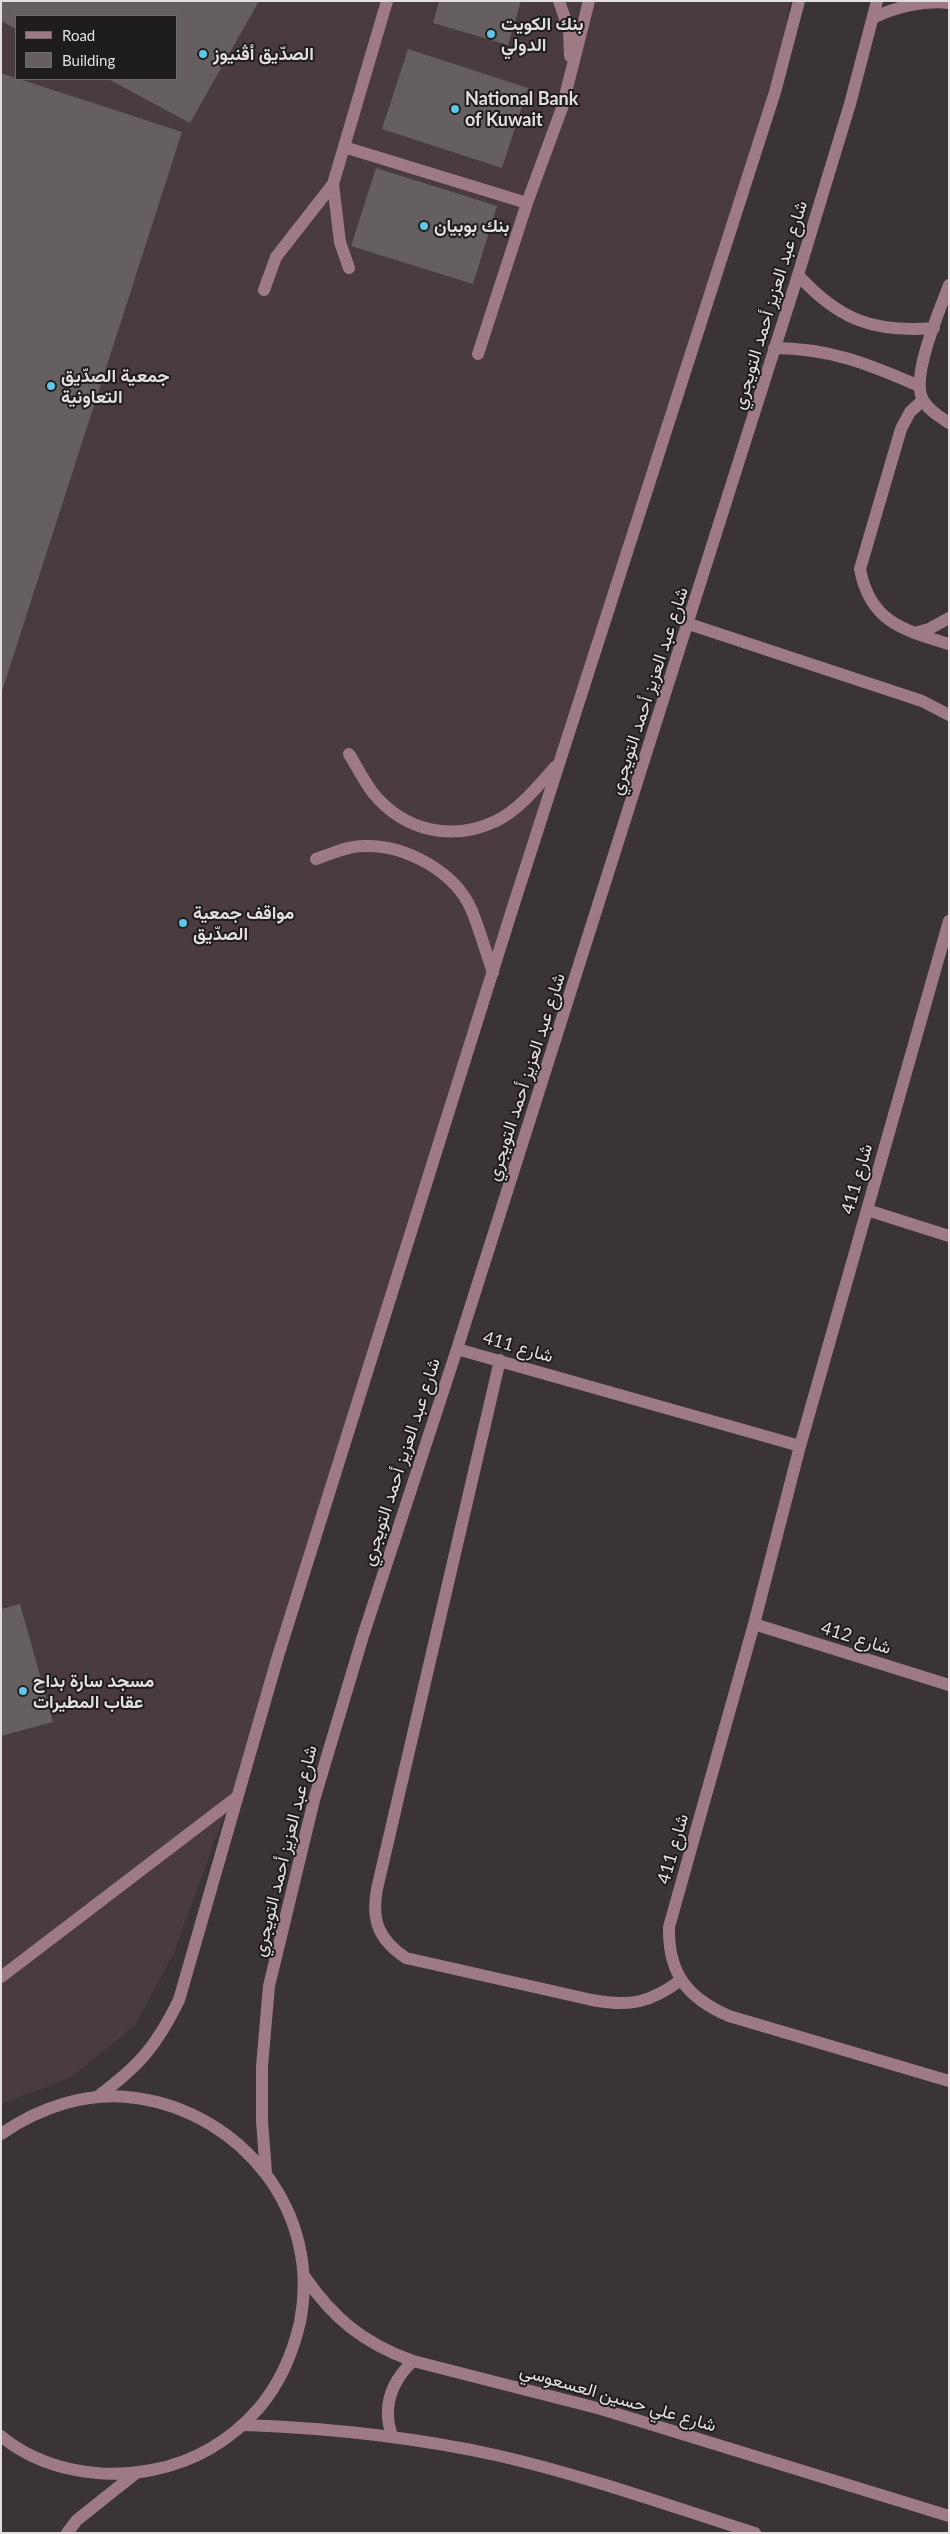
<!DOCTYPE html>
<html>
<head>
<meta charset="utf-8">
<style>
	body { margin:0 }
	#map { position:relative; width:950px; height:2534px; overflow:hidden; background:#3a3435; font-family:Lato,sans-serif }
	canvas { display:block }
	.frame { position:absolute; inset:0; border:2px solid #e3dee0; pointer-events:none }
	.legend { position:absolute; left:15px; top:15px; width:162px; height:65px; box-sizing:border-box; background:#1f1c1d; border:1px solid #6d6a6b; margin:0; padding:6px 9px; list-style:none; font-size:15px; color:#e3dee0 }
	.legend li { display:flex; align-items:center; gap:10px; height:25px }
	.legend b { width:25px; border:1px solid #6d6a6b }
</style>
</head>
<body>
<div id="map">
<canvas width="950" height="2534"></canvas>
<div class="frame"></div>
<ul class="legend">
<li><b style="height:6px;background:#9e7a85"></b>Road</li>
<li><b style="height:14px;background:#665f61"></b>Building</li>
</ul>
</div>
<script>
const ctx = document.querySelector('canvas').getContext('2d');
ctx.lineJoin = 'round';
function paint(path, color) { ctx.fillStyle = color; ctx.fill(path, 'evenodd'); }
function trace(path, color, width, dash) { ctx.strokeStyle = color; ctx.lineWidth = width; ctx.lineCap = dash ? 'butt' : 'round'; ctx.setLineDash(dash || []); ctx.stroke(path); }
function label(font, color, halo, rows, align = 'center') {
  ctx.font = font + ' Lato,Vazirmatn,sans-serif'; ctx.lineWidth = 4; ctx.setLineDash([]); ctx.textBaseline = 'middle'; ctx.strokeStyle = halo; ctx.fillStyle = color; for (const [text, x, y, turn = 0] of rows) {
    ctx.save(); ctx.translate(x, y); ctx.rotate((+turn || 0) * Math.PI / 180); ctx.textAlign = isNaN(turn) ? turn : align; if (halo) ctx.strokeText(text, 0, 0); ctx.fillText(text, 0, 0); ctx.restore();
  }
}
paint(new Path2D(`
	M1,1H790L775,92L232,1794L174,1953L135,2025L72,2077L1,2104ZM16,16H176V79H16Z`), '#493b3f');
paint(new Path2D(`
	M1,1H259L190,123L108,79H176V16H16V29L1,21Z
	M439,1H521L508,45L433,23Z
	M408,49L528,88L502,168L382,129Z
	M1,73L182,132L2,691H1Z
	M376,168L497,206L473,284L351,246Z
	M20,1604L53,1722L1,1736V1609Z`), '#665f61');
trace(new Path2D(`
	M559,1L569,30L570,56
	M873,18C895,7 925,0 949,3
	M344,147L527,203
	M333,184L340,242L349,268
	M798,275C839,320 874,333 934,328
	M949,285C940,310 910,377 923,400C928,410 940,417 949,423
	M264,290L276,257L333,184L387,1
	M774,348C829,348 869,364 919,386
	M478,354L527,203L562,108L589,1
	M923,400L910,412L901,429L860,569C870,622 903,630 949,644
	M689,624L922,701L949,715
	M914,633L929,629L949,618
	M349,754C357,767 364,781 373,793C404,831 452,842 496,821C519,810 538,786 555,767
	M316,859C330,854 348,846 363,846C405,844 456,872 472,911C480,931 486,952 493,973
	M949,921L800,1446L754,1624L669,1927C668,1973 687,1998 729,2016L949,2081
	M867,1210L949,1236
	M457,1349L800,1446
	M500,1360L377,1889C371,1921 379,1940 406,1958L592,2000C630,2007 650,2003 681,1980
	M754,1624L949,1685
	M1,1977L237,1797
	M97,2097C139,2066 156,2047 179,2000L278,1656L512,910L775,92L799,1
	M1,2134C40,2107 88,2091 136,2098C243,2113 322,2213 300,2322C293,2353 280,2383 259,2408C231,2440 194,2462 152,2470C101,2480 42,2470 1,2436
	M266,2173L262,2121V2066L269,1986L314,1800L363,1636L457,1349L798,275L850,104L877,1
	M304,2276C334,2319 363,2343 413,2361L601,2409L949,2516
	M244,2425C330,2428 415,2437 500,2456C586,2476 670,2506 755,2533
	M392,2436C382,2407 391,2382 413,2361
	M67,2533L77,2520L136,2473`), '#9e7a85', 12);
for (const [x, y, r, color] of [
	[491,34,5,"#5cc7e7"],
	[203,54,5,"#5cc7e7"],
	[455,109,5,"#5cc7e7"],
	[424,226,5,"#5cc7e7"],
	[51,386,5,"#5cc7e7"],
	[183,923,5,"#5cc7e7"],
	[23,1691,5,"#5cc7e7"]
]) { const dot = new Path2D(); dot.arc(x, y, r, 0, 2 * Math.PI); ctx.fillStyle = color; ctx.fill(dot); trace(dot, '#1f1c1d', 2); }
label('bold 18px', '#e3dee0', '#1f1c1d', [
	["بنك الكويت",501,24],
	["الدولي",501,45],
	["الصدّيق أڤنيوز",213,54],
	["National Bank",465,99],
	["of Kuwait",465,120],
	["بنك بوبيان",434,226],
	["جمعية الصدّيق",61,376],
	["التعاونية",61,397],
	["مواقف جمعية",193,913],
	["الصدّيق",193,934],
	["مسجد سارة بداح",33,1681],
	["عقاب المطيرات",33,1702]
], 'left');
label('18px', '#e3dee0', '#1f1c1d', [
	["شارع عبد العزيز أحمد التويجري",770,305,-73],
	["شارع عبد العزيز أحمد التويجري",649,691,-72],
	["شارع عبد العزيز أحمد التويجري",526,1077,-72],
	["شارع 411",857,1179,-74],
	["شارع 411",518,1347,16],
	["شارع عبد العزيز أحمد التويجري",401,1462,-72],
	["شارع 412",856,1638,17],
	["شارع 411",673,1849,-74],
	["شارع عبد العزيز أحمد التويجري",285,1851,-76],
	["شارع علي حسين العسعوسي",618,2398,16]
]);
</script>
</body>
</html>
